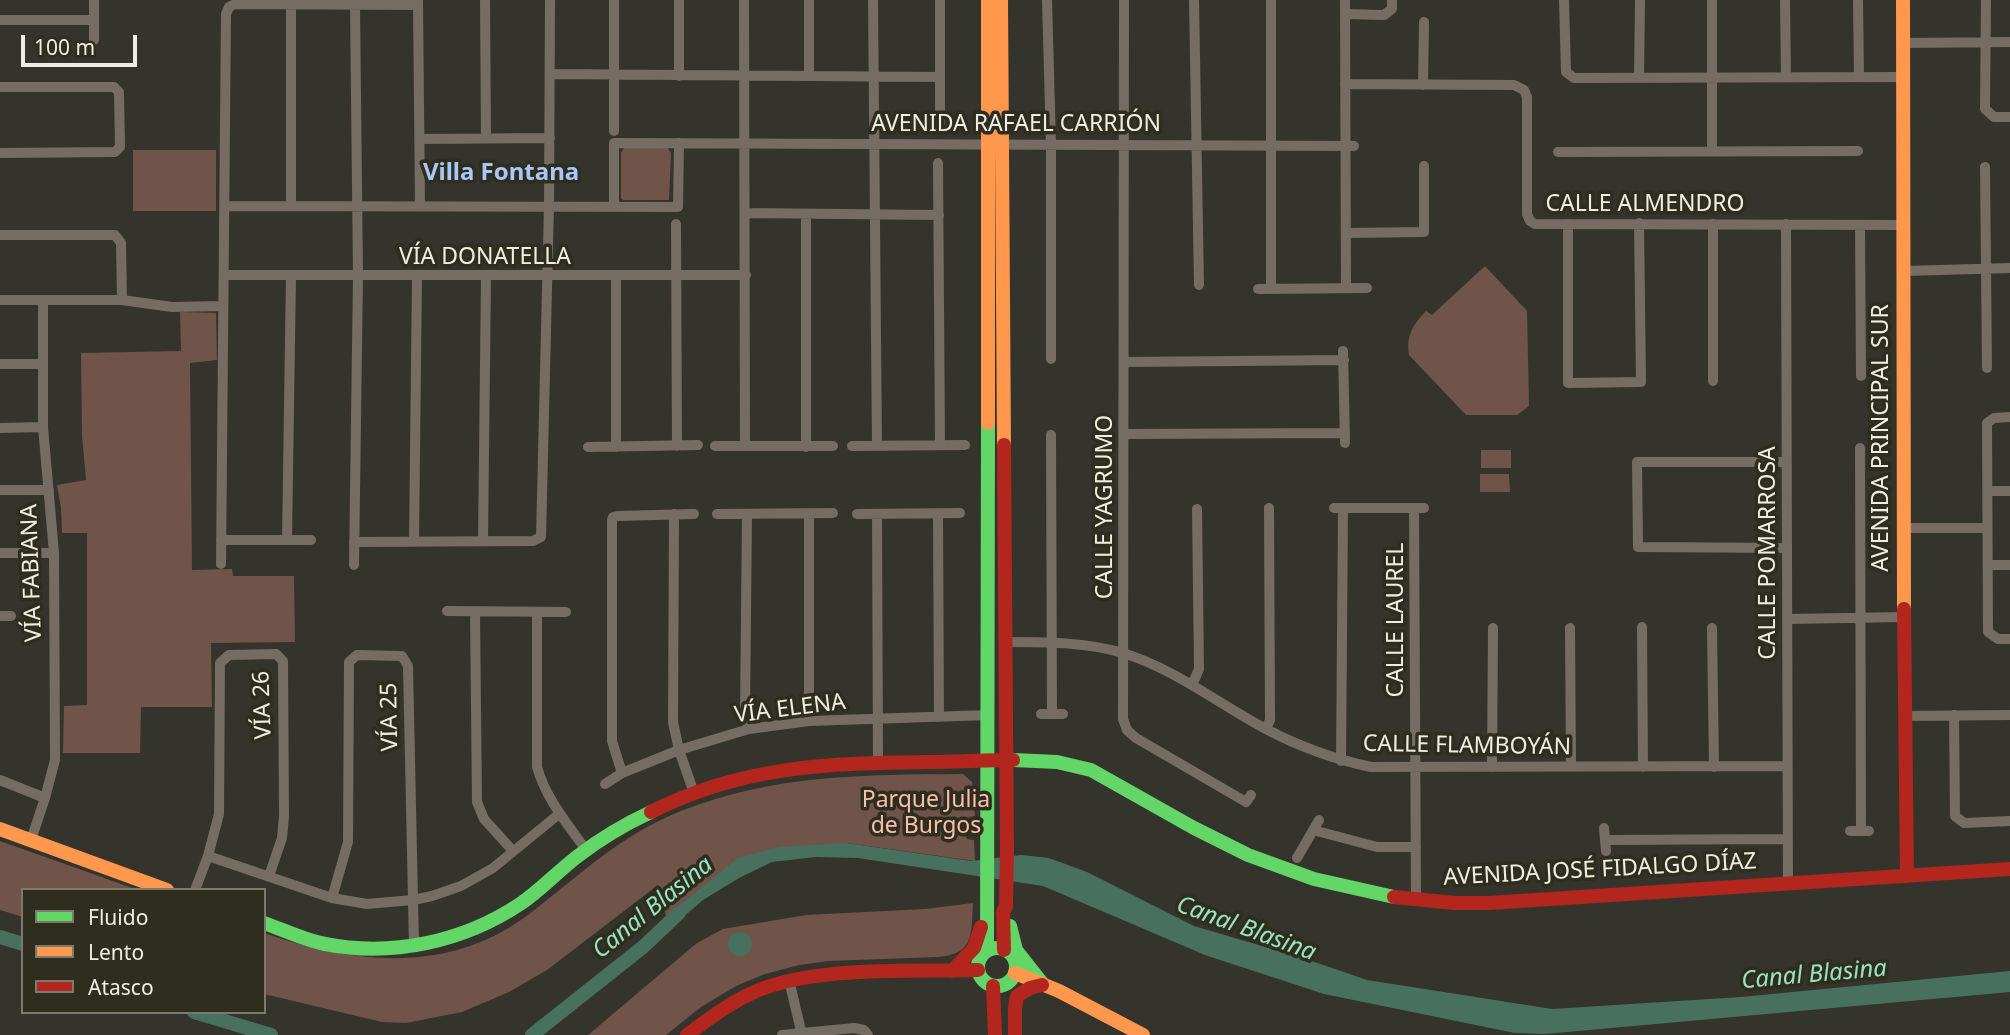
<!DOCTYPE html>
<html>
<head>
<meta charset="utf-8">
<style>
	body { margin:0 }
	#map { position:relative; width:2010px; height:1035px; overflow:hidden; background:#35342c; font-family:"Noto Sans",sans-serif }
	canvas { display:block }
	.legend { position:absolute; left:21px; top:888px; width:245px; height:126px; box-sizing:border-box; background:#2f2d1e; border:2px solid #7c7a6e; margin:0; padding:9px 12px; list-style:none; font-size:21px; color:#efeee5 }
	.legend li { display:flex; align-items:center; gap:14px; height:35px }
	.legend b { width:35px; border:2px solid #7c7a6e }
	.scale { position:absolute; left:21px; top:35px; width:116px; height:32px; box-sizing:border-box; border:4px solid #efeee5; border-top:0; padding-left:9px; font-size:21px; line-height:24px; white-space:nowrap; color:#efeee5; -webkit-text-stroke:5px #2f2d1e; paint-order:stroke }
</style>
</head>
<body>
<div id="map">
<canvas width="2010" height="1035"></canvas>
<ul class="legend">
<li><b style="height:9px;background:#63d668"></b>Fluido</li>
<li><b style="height:9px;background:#ff974d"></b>Lento</li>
<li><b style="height:9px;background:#b3261e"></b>Atasco</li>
</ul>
<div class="scale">100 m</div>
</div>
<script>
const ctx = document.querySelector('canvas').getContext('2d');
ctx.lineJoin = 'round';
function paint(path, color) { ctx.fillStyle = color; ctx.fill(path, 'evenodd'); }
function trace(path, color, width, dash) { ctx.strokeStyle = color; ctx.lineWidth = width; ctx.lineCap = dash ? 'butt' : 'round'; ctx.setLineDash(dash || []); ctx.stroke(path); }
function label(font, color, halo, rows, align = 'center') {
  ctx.font = font + ' "Noto Sans",sans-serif'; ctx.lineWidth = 7; ctx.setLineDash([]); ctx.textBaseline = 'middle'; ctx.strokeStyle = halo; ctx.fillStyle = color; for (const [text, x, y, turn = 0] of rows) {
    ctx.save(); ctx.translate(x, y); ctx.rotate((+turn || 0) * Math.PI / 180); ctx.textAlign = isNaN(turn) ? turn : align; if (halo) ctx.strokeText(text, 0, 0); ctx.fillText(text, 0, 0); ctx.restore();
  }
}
paint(new Path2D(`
	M667,147L671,153L669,200H623L621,198V153L624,148Z
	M133,150H216V211H133Z
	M1485,266L1527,311L1529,406L1517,415H1466L1409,355C1406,335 1413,325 1426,311L1432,315Z
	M180,312L216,313L217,360L190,363L192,570L232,569L233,576H294L295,642L211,643L212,707H141L140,753H63L64,706L87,705V533H62L61,508L57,485L86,480L82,436L81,353L181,351Z
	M1481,450H1511V468H1481Z
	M1480,474H1509L1510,492H1480Z
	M963,774L972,782L975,816L966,818L963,831L967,839L974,840L975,861L846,843L719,874L666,916L658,885L547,970L509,992L462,1012L406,1023L382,1022L264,994V933C353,964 448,975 528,915C579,876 619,836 681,811C776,774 862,775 963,774Z
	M0,841L138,890H23V917L0,910Z
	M973,903C971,933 975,954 938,957L828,961L799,965L765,974L736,986L701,1007L666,1035H588L697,943L723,929L806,915L925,909Z`), '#70544a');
paint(new Path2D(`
	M846,843L971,861L1021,855L1049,858L1087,872L1194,926L1306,959L1367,980L1552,1009L1741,997L2010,971V992L1545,1034L1515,1033L1324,994L1205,955L1043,886L858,858L816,857L772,862L739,878L703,900L668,930L666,916L738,858L779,847Z
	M728 944a12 12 0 1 1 24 0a12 12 0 1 1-24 0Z`), '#48705f');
trace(new Path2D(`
	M0,937L23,944
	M194,1012L271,1035
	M532,1035L643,947L679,913`), '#48705f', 14);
trace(new Path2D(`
	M485,0L486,138
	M614,0V131
	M679,0V76
	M744,0L745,446
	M873,0L877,446
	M940,0V126
	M1047,0L1051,145V359
	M1124,0L1123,719L1127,730L1136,738L1246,802L1251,795
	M1194,0L1199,285
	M1271,0V289
	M1345,0L1346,288
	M1564,0L1566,72L1574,78L1904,77
	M1712,0V151
	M1785,0L1786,76
	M1858,0L1859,75
	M1986,0L1985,109L1994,117H2010
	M418,1L420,205
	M1345,14L1384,15L1392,9V0
	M0,20H94
	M94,40V0
	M1904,43L2010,42
	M551,74L940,77
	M809,76V0
	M1639,77L1640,0
	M1345,84L1514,85L1524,90L1527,97V214L1530,221L1535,224L1904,225
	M1423,85L1424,22
	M0,87H114L119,92L120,147L115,152L0,153
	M420,139L550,138
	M1558,152L1858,151
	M938,163L940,445
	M1985,167L1987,368
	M226,206L678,207L679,143
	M291,206V4
	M614,207V143L1354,146
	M746,213L939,215
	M806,214V447
	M676,224L677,446
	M1568,224V383L1641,382L1639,223
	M1713,224V381
	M1786,224L1788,883
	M1860,225L1861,376
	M1346,233L1424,232V166
	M0,235H115L121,243L122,300
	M1904,271L2010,268
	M224,275H746
	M616,276V447
	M1258,289L1367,288
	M0,300H122L172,307L222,306
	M1343,351L1345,443
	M1125,362L1344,360
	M0,364H43
	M2010,417L1994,418L1987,423L1988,632L1998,639H2010
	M0,428L43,427
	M1124,434L1345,433
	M1051,435L1052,714
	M715,446H833
	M852,446L965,445
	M588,447L698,445
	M1860,448L1861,831
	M1786,462H1637L1638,547L1787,548
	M0,490H49
	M1988,491H2010
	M1334,508H1424
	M1414,508L1416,901
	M674,514L673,722L679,750L694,793
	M717,514L833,513
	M747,514L745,713L749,729
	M809,514V721
	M857,514L960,513
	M877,514L878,763
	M938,514L939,717
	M1904,528H1987
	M221,540H311
	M287,540L291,275
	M414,541L417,276
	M483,541L486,276
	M354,542L533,541L541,537L549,206L550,0
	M0,553H54
	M221,564C221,380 226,197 226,14L229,7L235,4L418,5
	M354,565L358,276L355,5
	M1988,565H2010
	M447,611L566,612
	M475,612L477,802L484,819L513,851
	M537,612V767C546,799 567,823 586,850
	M0,616H11
	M1788,619L1904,617
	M1642,627L1643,767
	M1570,628L1571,767
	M1712,628L1714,767
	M1006,642C1045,642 1086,642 1123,653C1175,669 1219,704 1266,729C1300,747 1333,759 1371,767L1787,766
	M1192,685L1199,669L1197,509
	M1041,714H1063
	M1954,715L1955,816L1964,823L2010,821
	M1905,716L2010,715
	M1266,729L1270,720L1269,508
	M1341,761L1343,508
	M1492,767L1493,628
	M622,773L612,741V520L613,517L617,516L694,514
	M0,780L45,798
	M605,784L622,773L679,750L749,729L809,721L989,715
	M1604,828L1606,851
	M1313,830L1377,847H1416
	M1850,831H1869
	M31,840L45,798L55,760L54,553L43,427V300
	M1605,840L1787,839
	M208,856L332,898L367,904L413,900L432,896L461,886L493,868L559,814
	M1297,858L1319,820
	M195,890L208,856L219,814L220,663L229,655L276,654L283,661L284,816L282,838L269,876
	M332,898L348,842L349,662L357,655L402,656L408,666L414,946
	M789,980L802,1035
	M782,1035L854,1028L864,1030L868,1035`), '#756d63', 10);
trace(new Path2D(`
	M1013,760L1057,762L1091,770L1194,828L1248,855L1314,879L1394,897
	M264,923C284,930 304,940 325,944C392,957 463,942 520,904C541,890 558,871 578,856C600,839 625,824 651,812
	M1010,926L1016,950L1042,983
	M978 967a19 19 0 1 1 38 0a19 19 0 1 1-38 0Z
	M987,951L988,423`), '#63d668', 14);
trace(new Path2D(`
	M1001,0L1004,445
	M1903,0L1904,609
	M988,423V0
	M0,829L167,890
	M1015,973L1059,991L1143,1035`), '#ff974d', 14);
trace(new Path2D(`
	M1904,609L1907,876
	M651,812C741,766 829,763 928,762C956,762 985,760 1013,760
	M1394,897L1455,903H1489L2010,869
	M1004,950L1003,912L1006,906L1007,851L1004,445
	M952,971L974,948L981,927
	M993,986L995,1035
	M687,1035C707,1020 727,1005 750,994C809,965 911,972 978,970
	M1015,1035V1008L1017,996L1030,988L1042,985`), '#b3261e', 14);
label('23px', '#efeee5', '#2f2d1e', [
	["AVENIDA RAFAEL CARRIÓN",1016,124],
	["CALLE ALMENDRO",1645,204],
	["VÍA DONATELLA",485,257],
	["AVENIDA PRINCIPAL SUR",1881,438,-90],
	["CALLE YAGRUMO",1105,507,-90],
	["CALLE POMARROSA",1768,553,-90],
	["VÍA FABIANA",32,573,-92],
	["CALLE LAUREL",1396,620,-90],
	["VÍA 26",263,705,-92],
	["VÍA ELENA",790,709,-7],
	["VÍA 25",390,717,-91],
	["CALLE FLAMBOYÁN",1467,746,1],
	["AVENIDA JOSÉ FIDALGO DÍAZ",1600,870,-3]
]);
label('23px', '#f8bfae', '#2f2d1e', [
	["Parque Julia",926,800],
	["de Burgos",926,826]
]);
label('bold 24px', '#abc6fa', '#2f2d1e', [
	["Villa Fontana",501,173]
]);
label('italic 24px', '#98e3c4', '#2f2d1e', [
	["Canal Blasina",653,908,-39],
	["Canal Blasina",1246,929,20],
	["Canal Blasina",1814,975,-5]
]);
</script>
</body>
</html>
